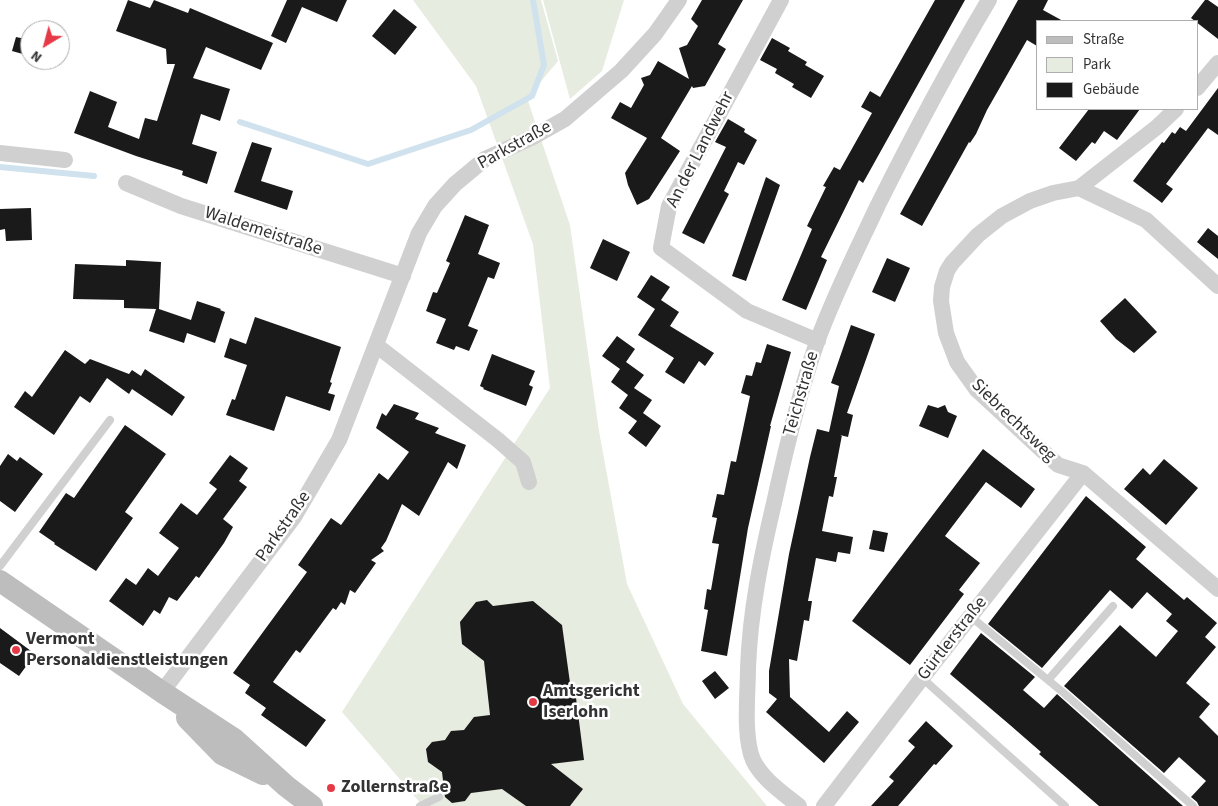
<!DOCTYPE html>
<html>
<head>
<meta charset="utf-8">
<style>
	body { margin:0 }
	#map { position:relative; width:1218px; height:806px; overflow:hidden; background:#fff; font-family:"Source Sans 3",sans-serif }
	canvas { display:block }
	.legend { position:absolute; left:1036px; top:20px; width:162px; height:90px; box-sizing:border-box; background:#fff; border:1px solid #adadad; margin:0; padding:6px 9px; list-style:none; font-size:15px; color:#333 }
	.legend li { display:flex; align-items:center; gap:10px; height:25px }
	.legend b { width:25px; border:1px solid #adadad }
	.north { position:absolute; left:20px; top:20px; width:50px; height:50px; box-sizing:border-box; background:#fff; border:1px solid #adadad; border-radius:50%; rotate:217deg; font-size:14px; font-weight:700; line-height:20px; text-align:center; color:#333 }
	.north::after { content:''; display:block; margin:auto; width:18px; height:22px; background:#e63946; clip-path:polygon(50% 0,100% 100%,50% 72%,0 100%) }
</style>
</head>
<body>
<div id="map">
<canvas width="1218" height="806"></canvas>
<ul class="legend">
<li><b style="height:6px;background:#bdbdbd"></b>Straße</li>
<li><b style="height:14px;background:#e6ecdf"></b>Park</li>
<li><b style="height:14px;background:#1a1a1a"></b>Gebäude</li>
</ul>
<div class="north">N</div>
</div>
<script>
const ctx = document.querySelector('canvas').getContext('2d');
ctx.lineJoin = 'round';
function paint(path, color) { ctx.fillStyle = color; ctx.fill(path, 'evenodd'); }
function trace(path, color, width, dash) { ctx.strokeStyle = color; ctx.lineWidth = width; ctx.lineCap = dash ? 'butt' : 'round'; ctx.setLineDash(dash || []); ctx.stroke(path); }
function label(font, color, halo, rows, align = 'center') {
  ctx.font = font + ' "Source Sans 3",sans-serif'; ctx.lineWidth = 5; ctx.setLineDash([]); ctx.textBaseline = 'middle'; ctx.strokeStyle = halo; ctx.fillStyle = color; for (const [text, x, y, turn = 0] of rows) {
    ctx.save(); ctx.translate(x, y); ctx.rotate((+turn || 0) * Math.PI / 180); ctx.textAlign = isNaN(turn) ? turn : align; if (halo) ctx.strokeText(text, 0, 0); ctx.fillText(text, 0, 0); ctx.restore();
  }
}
paint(new Path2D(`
	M413,0H541L558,61L527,98L570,225L599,431L627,584L683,704L767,806H423L342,712L550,388L533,244L476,86Z
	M543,0H624L602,71L570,99Z`), '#e6ecdf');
trace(new Path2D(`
	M240,122L368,164L471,130L532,96L544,65L533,0
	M0,167L94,176`), '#cfe2ee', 6);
paint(new Path2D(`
	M128,0L150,8L154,0L188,13L190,8L273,43L261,70L206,47L193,78L230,89L220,121L201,114L192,144L217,152L207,184L182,175L183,171L136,156L74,133L90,91L117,102L108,127L139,139L145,118L157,121L175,64H167L166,49L116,31Z
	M287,0H347L337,22L302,7L286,43L271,36Z
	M702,0H743L718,44L726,49L705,86L693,88L692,86L661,138L680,151L649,199L637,205L628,185L625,173L647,138L611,118L620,102L631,108L644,85L641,78L650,75L658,61L689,79L679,48L687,45L698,26L691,19Z
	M935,0H965L863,183L859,180L821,257L827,260L806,310L782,300L812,229L807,226L826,187L823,186L834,167L840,170L872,113L861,107L870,91L880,97Z
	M1018,0H1048L1043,10L1063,21H1037V46L1027,40L987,110L976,134L970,143L969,142L922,226L900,214Z
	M1205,0H1208L1218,7V39L1191,18Z
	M394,9L417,27L395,55L372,36Z
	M16,37L30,40V56L12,51Z
	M772,38L790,48L788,51L807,62L805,65L824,76L811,98L792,87L794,84L775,73L777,69L760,60Z
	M1218,88V135L1208,128L1166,184L1173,189L1162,203L1133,181L1162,142L1164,143L1172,132L1175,134L1180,127L1186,131Z
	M1089,109H1140L1117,140L1104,131L1095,144L1092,142L1076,161L1059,148Z
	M728,119L745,129L744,132L757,140L744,165L738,162L724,191L729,194L704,244L682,233L726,147L715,142Z
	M252,142L272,148L261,181L293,191L287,210L234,192Z
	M766,177L780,185L746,281L732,276Z
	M31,208L32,240L6,241L5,229L0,230V209Z
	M465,215L489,225L478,254L500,263L494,279L488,277L468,326L478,330L469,351L456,346L454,350L436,343L446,319L426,311L433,292L437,293L450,263L446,261Z
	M1208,228L1218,236V259L1197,242Z
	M603,239L630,252L617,281L590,268Z
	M887,258L910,268L895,302L872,292Z
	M126,260L161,262L159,309L191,320L197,301L221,309L220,310L225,312L215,343L187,333L184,343L149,331L156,309L124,308V300L73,299L75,264L126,266Z
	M651,275L670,287L661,300L679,312L670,326L714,353L705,366L699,361L684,384L665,372L674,358L638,335L655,309L637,297Z
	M1125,298L1157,332L1134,353L1116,339L1100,321Z
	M255,317L341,347L330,382L332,383L328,393L335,395L330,411L286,396L274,431L226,415L232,399L235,400L247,365L224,357L230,338L246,344Z
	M851,325L875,334L847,413L853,415L848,437L840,435H842L834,477H837L833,497L829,496L822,531L853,537L850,554L838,552L836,562L816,558L808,601H812L809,621L804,620L797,661L789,659L790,697L829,732L847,711L859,722L824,763L766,712L777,699L769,693V671L789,554L810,457L817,429L829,432L839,386L831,383Z
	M617,336L635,349L626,362L644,375L634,388L652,400L643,413L661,426L646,447L628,433L637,421L619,408L628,395L611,382L620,369L602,356Z
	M767,344L791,352L770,426H771L748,528L727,656L701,651L708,610L704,609L707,589L711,590L719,544L712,543L717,518L712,517L717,494L724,495L731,461L736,462L750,396L741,393L746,375L752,376L756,362L761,363Z
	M65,350L85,364L90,359L129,374L132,370L141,376L145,369L185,397L172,416L132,389L129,394L107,378L90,403L80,396L54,435L14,407L25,391L32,397Z
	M492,354L535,371L529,385L533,387L526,406L483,389L484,388L480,386Z
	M394,404L419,413L415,419L439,428L435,433L466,445L457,469L448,462L419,516L402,504L386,541L381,548L384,551L371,560L376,563L355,593L350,590L345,605L341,602L336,610L333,608L300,653L296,650L273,682L326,720L306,747L261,715L266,708L245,693L250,685L233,673L307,572L298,565L331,518L341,525L379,473L388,480L409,452L376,428L382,413L386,416Z
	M928,405L938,408L945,405L948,412L957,416L948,438L919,426Z
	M125,425L166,454L125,512L133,518L96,571L54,544L55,543L39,532L66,493L74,498Z
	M983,449L1035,489L1021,508L986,482L945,536L980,563L959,590L964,594L910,665L852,621Z
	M8,454L17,461L20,457L43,474L15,512L0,501V466Z
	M230,455L248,468L239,481L247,487L223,519L233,527L224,543L199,578L196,576L177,601L169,597L160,614L154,610L143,626L109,601L126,578L136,585L148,568L158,576L179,548L159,533L181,503L197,515L217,489L209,483Z
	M1164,459L1198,488L1166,525L1124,489L1143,468L1150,475Z
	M1086,496L1146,547L1136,559L1184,600L1187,597L1217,623L1205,637L1216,647L1186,683L1210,704L1199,717L1218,736V806H1199L1197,802L1191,797L1206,781L1179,757L1164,773L1064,686L1120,625L1156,657L1178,631L1166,621L1172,614L1147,592L1132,609L1110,590L1042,668L988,624Z
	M873,530L888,533L884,552L869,549Z
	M487,600L493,606L533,601L562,625L571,690H575L584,760L551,764L583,789L570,806H526L502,789L471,793L465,801L452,803L445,797L442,772L428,762L426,749L432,742L445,740L451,731L464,730L474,717L490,715L484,661L462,644L460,622L476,602Z
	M0,628L35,654L19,676L0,663Z
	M981,633L1035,677L1023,690L1044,708L1057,694L1183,806H1099L1039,754L1041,752L1010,725L950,674Z
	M715,671L729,688L715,699L702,681Z
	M926,721L953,746L936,765L934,764L898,806H871L894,781L889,777L915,747L908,741Z`), '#1a1a1a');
trace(new Path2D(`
	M0,566L110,420
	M970,616L1065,694L1193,806
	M922,678L1065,806
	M1048,680L1113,606
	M420,806L439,797`), '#d0d0d0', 8);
trace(new Path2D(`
	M781,0L669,206L661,248L747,311L818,341
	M1197,88L1218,63
	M0,153L65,160
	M126,183L181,206L403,276
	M1079,188L1157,127L1176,109
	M1218,286L1146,220L1079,188L1053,193L1030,201L1002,216L978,235L952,263L947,271L942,287L941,301L946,333L957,362L977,390L1058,465L1083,473L1218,589
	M376,345L498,440L523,462L529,482
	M162,692L294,517L339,440L419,233L435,206L455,184L485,159L533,137L565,119L621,71L655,34L679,0
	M799,806C783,793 762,779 753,760C743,736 748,694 748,668C750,612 761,558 774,503C786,448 799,394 817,342C834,295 857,250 878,205C913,135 949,67 989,0
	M824,806L922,678L1083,473`), '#d0d0d0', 16);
trace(new Path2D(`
	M0,581L162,692L234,739L286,786L312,806
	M187,718L222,754L263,774`), '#bdbdbd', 22);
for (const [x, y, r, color] of [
	[16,650,5,"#e63946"],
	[533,702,5,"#e63946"],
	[331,788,5,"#e63946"]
]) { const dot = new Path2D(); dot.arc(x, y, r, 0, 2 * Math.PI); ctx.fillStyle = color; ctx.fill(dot); trace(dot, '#fff', 2); }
label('18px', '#333', '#fff', [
	["Parkstraße",515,146,-29],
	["An der Landwehr",701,150,-63],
	["Waldemeistraße",263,232,18],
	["Teichstraße",802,394,-74],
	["Siebrechtsweg",1013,421,44],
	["Parkstraße",284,527,-55],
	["Gürtlerstraße",953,639,-52]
]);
label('bold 18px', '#333', '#fff', [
	["Vermont",26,640],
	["Personaldienstleistungen",26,661],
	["Amtsgericht",543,692],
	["Iserlohn",543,713],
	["Zollernstraße",341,788]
], 'left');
</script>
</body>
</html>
